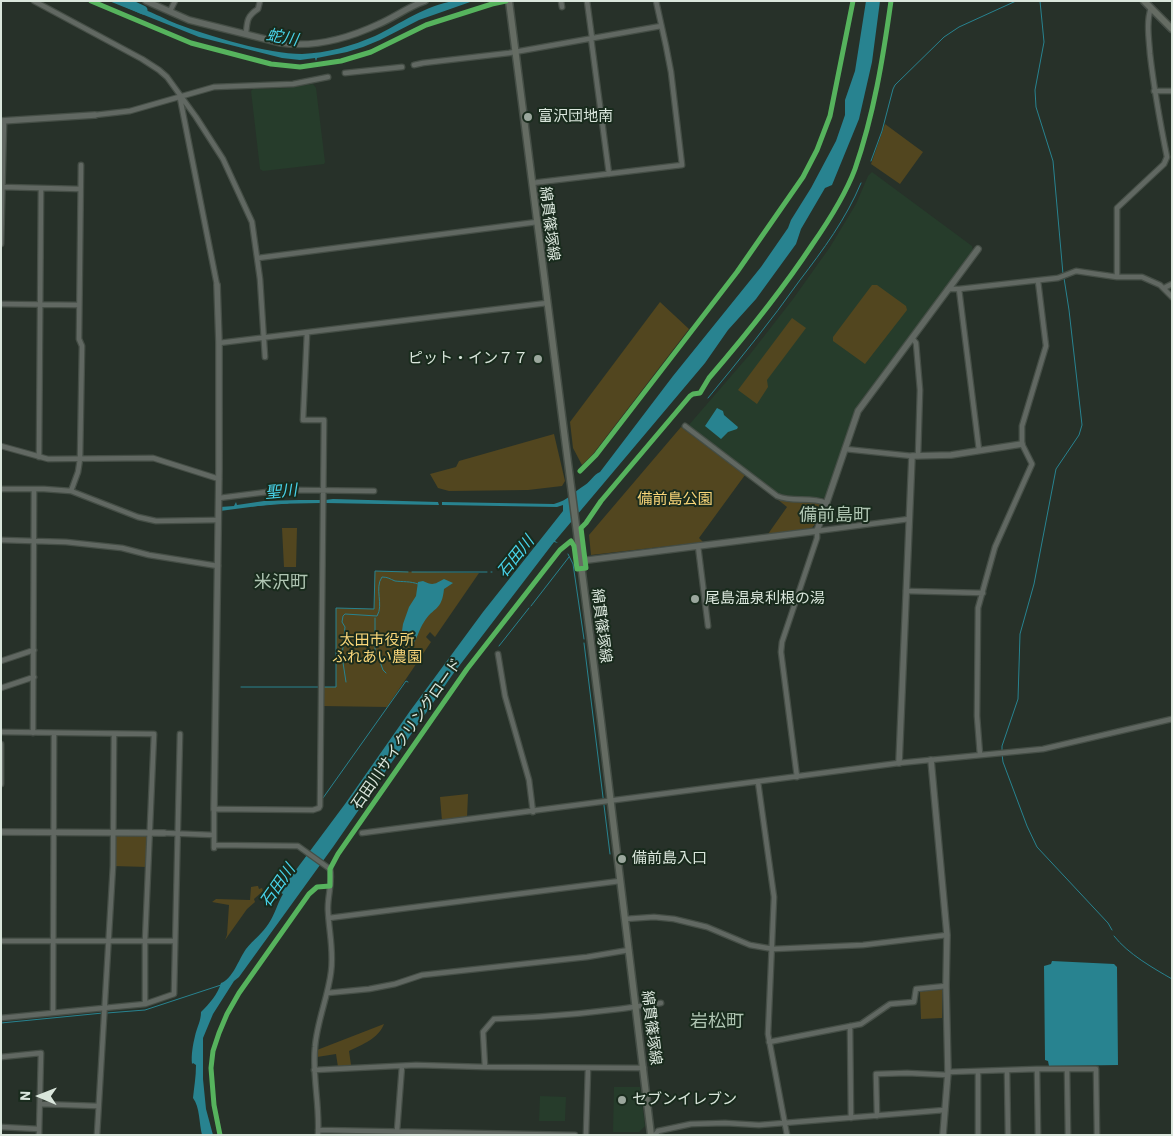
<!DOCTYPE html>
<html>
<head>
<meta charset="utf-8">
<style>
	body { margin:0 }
	#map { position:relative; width:1173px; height:1136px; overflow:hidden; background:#273129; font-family:"IBM Plex Sans",sans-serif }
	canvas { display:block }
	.frame { position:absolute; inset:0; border:2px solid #dae6dc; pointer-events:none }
	.north { position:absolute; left:15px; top:1071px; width:50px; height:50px; -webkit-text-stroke:4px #192b1d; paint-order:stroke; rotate:271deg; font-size:14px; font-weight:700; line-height:20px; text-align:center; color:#dae6dc }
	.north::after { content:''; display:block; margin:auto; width:18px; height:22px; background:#dae6dc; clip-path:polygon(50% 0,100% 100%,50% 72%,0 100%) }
</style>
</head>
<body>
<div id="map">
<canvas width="1173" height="1136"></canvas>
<div class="frame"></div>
<div class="north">N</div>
</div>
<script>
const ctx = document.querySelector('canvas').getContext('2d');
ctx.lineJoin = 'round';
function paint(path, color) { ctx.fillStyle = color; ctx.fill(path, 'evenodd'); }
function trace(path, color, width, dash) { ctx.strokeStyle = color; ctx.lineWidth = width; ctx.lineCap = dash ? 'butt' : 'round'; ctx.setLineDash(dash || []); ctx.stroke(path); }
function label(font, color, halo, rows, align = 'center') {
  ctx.font = font + ' "IBM Plex Sans","Noto Sans JP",sans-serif'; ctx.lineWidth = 4; ctx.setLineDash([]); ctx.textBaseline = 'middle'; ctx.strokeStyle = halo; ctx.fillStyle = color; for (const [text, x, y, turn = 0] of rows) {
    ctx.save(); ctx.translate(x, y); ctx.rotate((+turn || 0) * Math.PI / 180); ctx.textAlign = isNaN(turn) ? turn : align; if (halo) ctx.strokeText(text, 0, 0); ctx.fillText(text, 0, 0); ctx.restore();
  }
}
paint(new Path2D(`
	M313,84L316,88L325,162L324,164L263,171L260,169L251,91L253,89L287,88Z
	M872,172L972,246L973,251L862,399L854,413L825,498L783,496L775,492L688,426L751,353L793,299L830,247L856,204L868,176Z
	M614,1087H640L645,1126L639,1132H613Z
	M540,1096L566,1097L565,1121H539Z`), '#263c2b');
paint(new Path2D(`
	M885,124L923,152L900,184L871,164Z
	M872,285H877L906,306L907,310L865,364L833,341V337Z
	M660,302L689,329L593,454L582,465L573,448L570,422Z
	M792,318L806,328L767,380L768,387L757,404L738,390Z
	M681,427L745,475L699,538L703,542L591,555L589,535Z
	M554,434L565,481L562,486L528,490L449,491L438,488L430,474L456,467L459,461Z
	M777,499C792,503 807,499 821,504C822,512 817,522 812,528L768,534L787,507Z
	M282,528H297L296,567H284Z
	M375,571L479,573L435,637L430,632L426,637L431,642L387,707L322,706V687H336V608L374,609Z
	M468,794L467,818L442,821L440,797Z
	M114,834H150L148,867L113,866Z
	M257,886H258L259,889L262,888L263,891L254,899L255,902L247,909L225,940L227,935L229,905L212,902L216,899L250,900L251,887Z
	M942,988V1018L921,1019L920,992Z
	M384,1024C378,1039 363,1044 349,1051L351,1065L338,1067L336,1054L317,1057V1050Z`), '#52461f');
paint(new Path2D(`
	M109,1C133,1 155,15 177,24C209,36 268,54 302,54C327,53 352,46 375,36C400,24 426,5 454,1C460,1 467,1 473,1L419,20L380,40L363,47L347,52L317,58L316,61L315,58L300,60L282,58L199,37Z
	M866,1H880L872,62L859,119L832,185L825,188L801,229L796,244L756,299L728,330L705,363L555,541L558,543L554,542L453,674L333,847L239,977L234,981L213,1014L203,1038V1079L206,1109L213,1135H202C199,1123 200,1107 193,1098C194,1087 196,1077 196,1065L193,1063L192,1064C191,1055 193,1044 195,1036C197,1027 201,1021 201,1012C209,1004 218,994 221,983C232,980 239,959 246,949C253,940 263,933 269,923C275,914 277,904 283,894L281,893L272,902L345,804L410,711L483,612L563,511V505L557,507L442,505V502L554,504C569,500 572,493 585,485C591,481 593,475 600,472L673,376L761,267L788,228L791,220L811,188L836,141L845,115V100L855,71Z
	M717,408L723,411L724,415L738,427L737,429L728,432L721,439L705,426Z
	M333,499L438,502L439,505L325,503V500Z
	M299,500H322L321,503L273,504L220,511V507L234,506L236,502L237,505L264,501Z
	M444,579L453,583L444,589C442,611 433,607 424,622C419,629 418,637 413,644L405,645L401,638L403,624L409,607L416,596L418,582L423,581C433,586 435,584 444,579Z
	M1052,961L1114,964L1117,967L1118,1065L1049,1066L1048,1061L1045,1060L1044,966L1051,964Z`), '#288390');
trace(new Path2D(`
	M1040,1L1044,42L1035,90L1036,107L1053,161L1063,274
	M871,161L882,131L893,89L895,85L944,37L959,27L1016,1
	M708,398C740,359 771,321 800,280C823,250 846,219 861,183
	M252,506L288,503
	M568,554L573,564L584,639
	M412,572H487
	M491,572H492
	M531,606L569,557
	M375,618V657L379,659L383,670L386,673
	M584,643L610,854
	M499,646L529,608
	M346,682L342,656L345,627L342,622L343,616L345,614L377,616C384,605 374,588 382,577C388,577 390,579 395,581C403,582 410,581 418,584
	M241,687H318
	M323,687H336V608L374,609L375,571L408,572
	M1002,750V746L1018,699L1020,634L1034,584L1056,469L1079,435L1082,425L1069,310L1064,278
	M1002,754L1003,762L1027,826L1037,847L1108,923L1112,930
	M323,798L406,681L408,682
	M1114,936C1128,954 1153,968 1172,979
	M107,1013L145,1010L221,985
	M1,1023L103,1013`), '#288390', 1);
trace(new Path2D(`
	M123,1L143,10`), '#288390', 9);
const minor = new Path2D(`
	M34,1L142,59L159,70L167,77L196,117L223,159L252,222L260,279L265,357
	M561,1L562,7
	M587,1L592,38
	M170,11L175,1
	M246,34C247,21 247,16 258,9L260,1
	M591,38L609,174
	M414,65L423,63L509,53L661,26
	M345,73L402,67
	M1154,91H1172
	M180,98L217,285
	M95,115L130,111L214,87L293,84L328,77
	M532,183L682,165L671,72L666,46L656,1
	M1,187L80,189
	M1,244L4,121
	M258,258L537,222
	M1117,277V208L1164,164L1167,157C1160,122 1154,89 1150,54C1149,39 1146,22 1151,8
	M1164,288L1172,284
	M948,289H959L1058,278L1076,271L1117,277H1142L1160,285L1172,297
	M959,289L979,450
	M1,304L79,305
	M912,338L916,343L920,390L918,456
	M219,343L547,303
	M685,426L777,496C793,503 810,496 826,503
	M1,446L48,459L153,458L219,479
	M845,449L912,456
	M39,457L41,189
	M1,489H44L71,491L138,517L156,521L218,520
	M71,491L78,472L80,459L82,346L79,339L81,165
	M219,498L267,492L298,490L374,491
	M1,540L66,542L122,548L149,555L218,566
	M698,546L708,626
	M906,591L983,593
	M498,654L505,696L529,780L533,812
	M1,661L34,650
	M1,688L34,677
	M1,732L154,734L145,941V1004
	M33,733L34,489
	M1,744V784
	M980,755L977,716L978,608L995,547L1032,464L1022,444V426L1046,346L1038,281
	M797,777L781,652L782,642L817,538V531L909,519
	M758,782L774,897L768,1034L787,1135
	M164,833L214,835
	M362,833L899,763L1043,749L1172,719
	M214,845L298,846L330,869C333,882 327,897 328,911C329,932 334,951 331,972C328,997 317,1021 315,1047C312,1076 320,1105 318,1135
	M214,848V809L313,810L319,808L320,806L324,420H303L307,333
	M329,918L620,881
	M625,919L654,917L674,919L707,927L750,945L773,949L863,945L947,935
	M1,941H175
	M327,993L369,989L395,984L422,975L587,957L629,950
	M53,1013L54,733
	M1,1018L145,1004L174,994L180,734
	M850,1026L851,1118
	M769,1042L861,1024L890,1004L914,1002L916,989L946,986
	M1,1057L41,1053L39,1135
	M485,1067L483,1032L494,1019C550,1017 606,1012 661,1003
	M1037,1069L1038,1135
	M1067,1069L1068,1135
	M314,1070L416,1065L485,1067L644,1068
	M978,1071V1135
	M1007,1071L1008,1135
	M948,1072L1037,1069H1096L1097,1135
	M40,1104L98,1106
	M877,1116L876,1074L907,1073L948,1075
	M1,1127L39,1129
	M318,1130L575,1135
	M397,1131L402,1066
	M97,1135L113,866L114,734
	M586,1135L588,1068
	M655,1135L658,1131L691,1124L725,1123L759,1125L945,1110`);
const tertiary = new Path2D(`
	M146,1L189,20L281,43C314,48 349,38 379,24C395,17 408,7 425,1
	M1,121L95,115
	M580,561L817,531L858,411L978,249
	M931,760L947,935L946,986L948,1072L943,1135
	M899,763L912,456L951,455L1022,444
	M214,809L219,468V343L217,285
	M1,832L164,833`);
const secondary = new Path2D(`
	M509,1L601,721L651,1135
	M1144,1L1172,29`);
trace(minor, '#454e46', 7);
trace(tertiary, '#454e46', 8);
trace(secondary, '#454e46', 9);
trace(minor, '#616862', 4.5);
trace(tertiary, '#616862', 5.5);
trace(secondary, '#656c63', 6);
trace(new Path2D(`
	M91,1L191,43L271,64L300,67L341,61L371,52L426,25L492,4L506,1
	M580,471L596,455L737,272L803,177L817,150L830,116L853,1
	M220,1135L214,1105L211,1068L213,1051L219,1033L227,1014L239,993L309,894L317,887L330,886V869L338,854L467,669L560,550L571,541L574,546L577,569L586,568L581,528L586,523L601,501L690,396L693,394L700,393L709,378C746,335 781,292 812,245C828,222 845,196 855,169C874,114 883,58 891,1`), '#56b35d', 5);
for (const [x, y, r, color] of [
	[528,117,5,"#9ba79d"],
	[538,359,5,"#9ba79d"],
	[695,599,5,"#9ba79d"],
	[622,859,5,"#9ba79d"],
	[622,1100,5,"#9ba79d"]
]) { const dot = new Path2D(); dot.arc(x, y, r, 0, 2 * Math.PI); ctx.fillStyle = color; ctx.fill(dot); trace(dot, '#192b1d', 2); }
label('15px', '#dae6dc', '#192b1d', [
	["富沢団地南",538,117],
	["ピット・イン７７",528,359,"right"],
	["尾島温泉利根の湯",705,599],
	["備前島入口",632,859],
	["セブンイレブン",632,1100]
], 'left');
label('15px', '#dae6dc', '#192b1d', [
	["綿貫篠塚線",549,224,83],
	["綿貫篠塚線",601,626,83],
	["石田川サイクリングロード",407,734,-55],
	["綿貫篠塚線",651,1028,83]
]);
label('15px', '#fbd779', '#192b1d', [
	["備前島公園",675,500],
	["太田市役所",377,641],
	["ふれあい農園",377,658]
]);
label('italic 16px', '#48d3ea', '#192b1d', [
	["蛇川",282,38,10],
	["聖川",281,492,-5],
	["石田川",516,557,-51],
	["石田川",278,886,-55]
]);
label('18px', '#afc5b2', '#192b1d', [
	["備前島町",835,516],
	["米沢町",281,583],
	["岩松町",717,1022]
]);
</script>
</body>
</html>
